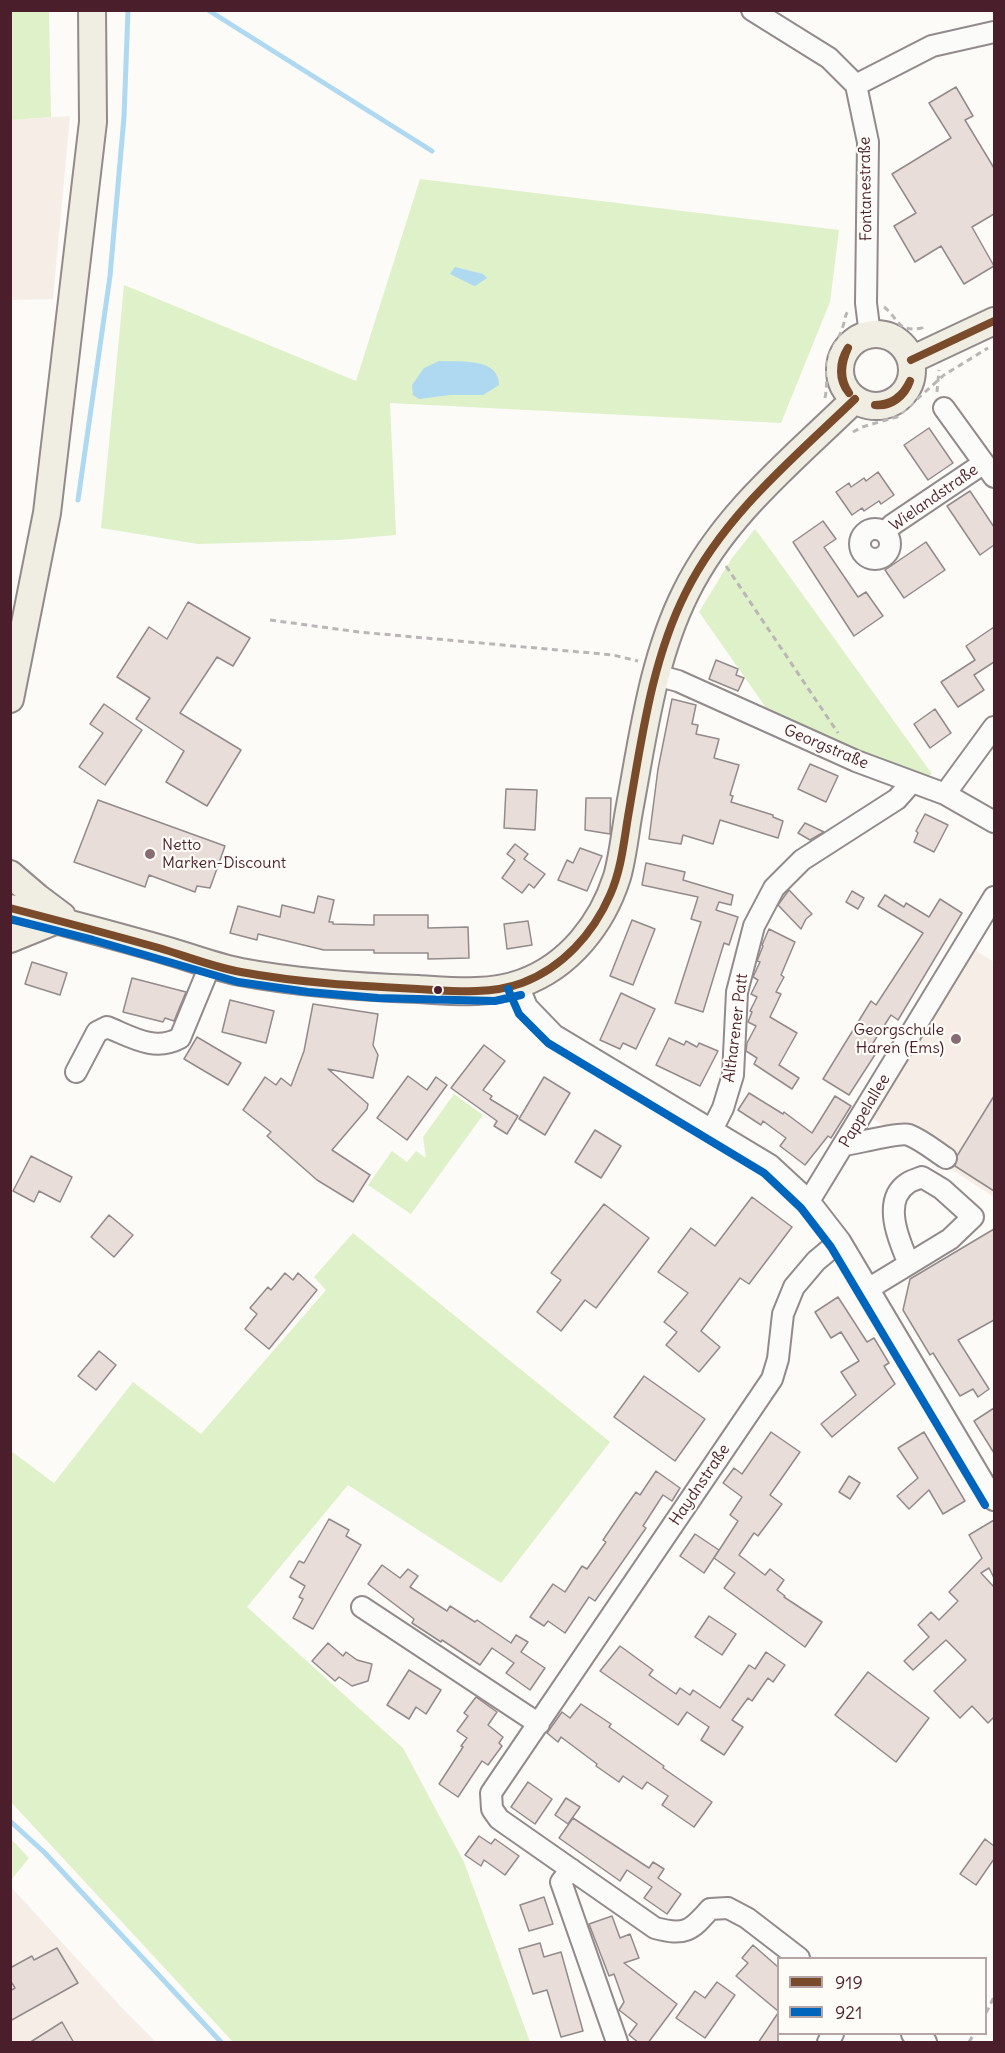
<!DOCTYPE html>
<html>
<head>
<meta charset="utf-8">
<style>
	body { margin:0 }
	#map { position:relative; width:1005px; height:2053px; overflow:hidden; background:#fcfbf8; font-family:Delius,sans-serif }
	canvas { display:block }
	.frame { position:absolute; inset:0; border:12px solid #4a1f2b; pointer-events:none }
	.legend { position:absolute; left:777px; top:1957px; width:210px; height:78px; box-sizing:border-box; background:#fdfcf7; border:2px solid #b5a4a5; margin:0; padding:8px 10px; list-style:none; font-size:18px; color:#4a1f2b }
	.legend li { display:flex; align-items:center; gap:12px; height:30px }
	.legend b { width:30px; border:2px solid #b5a4a5 }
</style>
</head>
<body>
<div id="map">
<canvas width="1005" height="2053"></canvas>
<div class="frame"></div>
<ul class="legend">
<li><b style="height:8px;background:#7a4b2a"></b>919</li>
<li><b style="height:8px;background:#0065bd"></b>921</li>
</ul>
</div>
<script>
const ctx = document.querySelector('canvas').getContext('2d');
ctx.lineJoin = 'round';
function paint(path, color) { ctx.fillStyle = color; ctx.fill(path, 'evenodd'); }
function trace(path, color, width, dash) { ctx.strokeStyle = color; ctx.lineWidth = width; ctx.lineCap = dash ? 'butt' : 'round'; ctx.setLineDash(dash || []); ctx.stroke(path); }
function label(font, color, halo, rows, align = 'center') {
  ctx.font = font + ' Delius,sans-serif'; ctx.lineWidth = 4.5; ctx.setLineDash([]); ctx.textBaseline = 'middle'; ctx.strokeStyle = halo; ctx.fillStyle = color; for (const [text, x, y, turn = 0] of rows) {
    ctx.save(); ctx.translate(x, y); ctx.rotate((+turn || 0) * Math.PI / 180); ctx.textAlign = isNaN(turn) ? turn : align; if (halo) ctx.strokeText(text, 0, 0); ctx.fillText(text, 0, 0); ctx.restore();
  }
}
paint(new Path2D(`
	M70,116L53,299L11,300L10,120Z
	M973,949L994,962V1197L869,1116Z
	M11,1887L125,2011L156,2042H11Z`), '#f6ede6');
paint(new Path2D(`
	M11,10L49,11L51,117L11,120Z
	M420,179L839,230L830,302L781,423L390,403L396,535L339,540L198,544L101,528L124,285L356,381Z
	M755,529L767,545L932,774L927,777L771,715L699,612L732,558Z
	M454,1094L483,1115L411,1214L368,1185L392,1151L407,1162L416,1151L426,1158L423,1137Z
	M353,1233L610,1442L501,1583L348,1485L247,1607L403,1748L464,1862L530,2042H233L11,1802V1451L54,1483L133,1382L201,1434L326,1290L314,1277Z
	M10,1838L29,1858L11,1880H10Z`), '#def1c8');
paint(new Path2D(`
	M455,267L483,274L487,278L475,286L472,285L450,274Z
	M439,361C459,362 499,357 499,385L483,395H450L419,399L413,395L412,385L424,368Z`), '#aed9f0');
trace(new Path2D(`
	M208,10L432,151
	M78,500L110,276L124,117L128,10
	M10,1821L45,1853L221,2042`), '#aed9f0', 5);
const building = new Path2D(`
	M956,87L973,116L965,120L994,168V214L972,227L994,266L964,284L941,246L915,262L894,226L916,213L892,174L951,138L929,103Z
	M929,428L953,463L928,480L904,445Z
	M878,472L894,495L881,504L879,501L864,511L862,508L852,515L836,492L849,483L851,487L864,478L866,481Z
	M970,491L994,527V545L980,555L947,506Z
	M823,521L836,539L824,547L858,597L866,592L883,616L854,636L793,542Z
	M926,542L945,570L904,598L885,570Z
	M188,602L250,638L233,666L217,657L180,713L241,750L207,806L166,782L184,751L136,719L150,698L117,677L149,627L167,639Z
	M994,627V662L974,675L984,690L958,707L941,682L975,660L966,646Z
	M716,660L738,669L736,675L744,678L738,691L709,679Z
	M672,699L696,705L692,724L698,725L696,734L719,739L714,758L739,765L730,795L733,796L731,802L773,815V817L783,821L778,838L720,820L713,844L683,835L681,844L649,839L658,769Z
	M104,704L142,730L105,785L79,767L103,733L90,724Z
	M935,709L951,733L930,748L914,724Z
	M810,764L838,776L826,802L798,789Z
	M506,789L537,790L535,830L504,828Z
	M586,798H611L610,834L585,830Z
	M98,800L225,846L210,888L197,886L195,892L149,875L145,887L74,862Z
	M925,814L948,825L934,852L914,842L918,833L916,831Z
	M805,823L824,832L810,840L798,833Z
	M515,844L528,854L524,859L545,874L534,888L529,884L522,893L502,878L515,860L507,854Z
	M580,848L602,856L587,891L558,880L567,860L573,863Z
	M646,863L685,872L683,880L733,895L731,905L719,902L716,910L738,917L729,945L724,943L703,1012L675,1003L701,922L691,919L698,897L642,885Z
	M789,890L812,914L806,919L801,929L778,905Z
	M852,891L864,898L858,909L846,902Z
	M885,895L904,907L906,903L929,917L940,899L962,913L898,1020L891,1015L873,1043L880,1047L849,1095L823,1079L871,1001L876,1005L923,933L878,906Z
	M318,896L334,900L329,922H333V924L374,925V915H428V928L468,927L469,958L428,959V953H374V950H324L258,934L257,940L230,933L238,906L280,917L282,905L314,913Z
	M632,920L655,929L633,985L610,976Z
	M528,921L532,945L507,949L504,924Z
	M769,929L795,942L781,975L784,977L776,992L781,994L770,1017L797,1033L779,1065L799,1078L792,1089L754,1064L757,1058L746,1051L747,1043L756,1026L748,1022L752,1012L750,1011L757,997L751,994L758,980L753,977L760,962L757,961L763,946L762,945Z
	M32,962L67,973L60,995L25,984Z
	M132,978L186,992L174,1021L165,1018L163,1022L123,1012Z
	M621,993L655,1009L636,1049L623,1043L620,1049L600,1040Z
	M230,1000L274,1011L266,1043L222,1032Z
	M313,1004L378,1014L373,1045L378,1055L373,1078L328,1069L368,1104L367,1109L332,1150L370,1175L353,1202L317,1180L267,1136L271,1132L243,1110L265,1077L276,1085L281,1078L291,1086L304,1051Z
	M197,1037L241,1063L228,1085L184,1059Z
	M669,1038L684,1045L686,1041L697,1047L699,1043L718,1051L700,1086L656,1065Z
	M484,1045L505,1061L483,1090L492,1096L490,1099L518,1116L507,1134L494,1126L497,1121L451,1088Z
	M408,1076L427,1090L436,1077L447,1085L407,1140L377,1118Z
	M544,1077L570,1093L545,1135L519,1119Z
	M749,1093L783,1114L784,1112L812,1133L835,1096L851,1106L831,1138L828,1136L805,1165L780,1146L786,1138L763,1121L761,1125L738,1110Z
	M994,1096V1191L955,1166L957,1156Z
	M595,1130L621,1146L601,1178L575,1162Z
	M31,1156L72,1177L60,1202L39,1191L34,1202L13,1191Z
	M752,1197L792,1227L749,1284L740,1278L701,1331L720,1347L699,1372L666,1345L677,1332L664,1322L688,1293L658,1272L691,1228L715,1246Z
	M604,1204L649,1238L596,1308L585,1300L561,1331L537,1312L561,1280L551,1273Z
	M109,1215L133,1235L114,1257L91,1237Z
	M994,1229V1320L958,1340L989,1389L978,1397L973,1389L960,1396L933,1353L930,1355L903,1310L910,1279Z
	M285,1273L293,1280L298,1273L317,1290L269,1349L245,1329L257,1314L250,1308L268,1287L271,1290Z
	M838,1297L867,1342L874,1338L889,1363L884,1366L895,1384L832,1437L821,1424L856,1395L841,1372L859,1361L841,1332L831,1338L815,1312Z
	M99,1351L116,1365L96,1390L78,1376Z
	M644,1376L705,1419L675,1461L614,1417Z
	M994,1408V1453L974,1421Z
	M771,1432L800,1452L770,1495L782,1504L758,1536L754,1533L739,1555L765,1575L770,1569L784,1580L777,1590L785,1596L784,1597L822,1622L805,1647L724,1588L735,1573L714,1558L738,1521L730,1515L742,1497L723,1483L734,1468L742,1474Z
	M924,1432L965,1501L943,1514L929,1490L909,1509L897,1496L918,1478L898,1448Z
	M656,1471L680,1488L672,1501L663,1495L643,1526L646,1528L595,1601L589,1597L565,1633L548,1621L544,1626L530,1617L553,1584L565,1592L582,1566L587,1569L606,1542L603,1540L622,1512L636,1492L640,1495Z
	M849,1476L860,1483L850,1499L839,1492Z
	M329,1519L349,1530L346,1536L361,1545L313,1629L293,1618L303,1599L299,1597L305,1586L290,1577L299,1561L304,1563Z
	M994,1520V1578L989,1568L981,1573L994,1587V1717L988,1723L972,1706L960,1718L934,1691L966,1660L946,1640L913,1670L904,1661L929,1637L918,1625L931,1612L939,1620L958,1601L949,1592L982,1558L969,1535Z
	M695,1534L719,1550L704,1573L680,1556Z
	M382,1565L400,1578L408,1569L418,1576L410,1587L447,1611L450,1606L475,1622L477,1620L511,1643L516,1635L528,1642L521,1652L545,1668L530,1690L506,1673L514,1663L492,1648L480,1665L442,1640L441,1642L412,1623L414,1619L368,1584Z
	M709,1616L736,1634L722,1655L695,1637Z
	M328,1643L343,1656L346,1652L357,1660L372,1664L368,1681L352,1686L339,1677L335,1681L312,1661Z
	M620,1646L653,1670L649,1675L676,1694L680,1688L690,1695L693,1690L720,1708L749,1665L755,1669L766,1652L785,1665L773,1682L768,1678L752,1701L748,1698L732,1720L743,1727L724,1755L701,1740L709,1727L687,1712L678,1725L600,1671Z
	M409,1670L441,1690L426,1714L416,1707L409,1719L387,1705Z
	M868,1672L929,1718L896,1762L835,1715Z
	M476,1697L497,1712L488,1725L503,1737L499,1743L502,1746L488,1765L482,1761L458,1797L439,1784L463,1747L461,1746L467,1738L457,1731L468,1716L464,1713Z
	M581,1704L611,1724L609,1727L664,1766L663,1768L712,1802L694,1827L662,1805L668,1796L647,1782L642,1789L623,1776L619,1782L596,1766L597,1764L561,1737L558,1742L547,1733L562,1712L570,1718Z
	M528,1782L552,1799L535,1824L511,1807Z
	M566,1798L580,1807L568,1824L555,1815Z
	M573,1818L649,1868L653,1862L664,1869L658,1878L681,1894L667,1914L644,1898L652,1887L627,1870L620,1881L559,1838Z
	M479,1836L491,1844L495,1839L519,1856L505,1875L484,1860L481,1866L465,1855Z
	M985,1839L994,1846V1859L976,1885L960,1874Z
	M544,1897L553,1924L529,1931L520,1905Z
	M612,1916L620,1938L630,1934L639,1958L624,1963L677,2004L648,2043H639L629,2035L637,2024L619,2010L624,2002L614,1974L609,1976L589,1924Z
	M540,1943L544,1957L561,1952L583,2031L561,2037L547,1990L533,1994L519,1949Z
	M753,1945L778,1967V2011L736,1976L748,1963L742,1958Z
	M57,1948L78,1983L10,2021V1991L15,1988L10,1980V1968L32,1956L34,1960Z
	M717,1982L735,1995L705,2038L676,2018L695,1991L705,1998Z
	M778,2013V2043H758Z
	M62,2022L74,2043H29Z`);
paint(building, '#e9ddd9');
trace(building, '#928a8b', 1.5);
const minor = new Path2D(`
	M752,10L829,58L856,85
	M856,85L868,142L866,303L870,335
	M856,85L932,46L994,32
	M944,408L994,477
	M860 544a15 15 0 1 1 30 0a15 15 0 1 1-30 0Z
	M885,533L892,525L984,463
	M656,675L678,681L856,761L945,794L994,822
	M945,794L994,727
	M518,985L527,1007L554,1035L770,1165L809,1201L840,1241L994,1500
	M76,1072L97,1032L107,1027C132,1037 154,1052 180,1038L211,963
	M712,1130L723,1108L733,1075L737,992L754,926L774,888L802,860L897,799L912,782
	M845,1145C858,1143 900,1132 909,1135C922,1140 935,1151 946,1158
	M809,1201L994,897
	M868,1289L950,1239L973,1217L942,1189L922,1177C918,1179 912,1180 908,1183C881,1200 899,1241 909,1264
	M362,1607L539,1724
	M571,1869L561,1882L617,2042
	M799,1958L747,1918L728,1908L710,1909C691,1931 685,1936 655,1928L499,1819L492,1809L491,1793L772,1379L778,1359L783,1314L794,1287L816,1261L840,1241
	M912,2034L926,2042
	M828,2042L833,2034`);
const major = new Path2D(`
	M840 370a36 36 0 1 1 72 0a36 36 0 1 1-72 0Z
	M911,360L994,321
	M10,699L47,513L93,122L92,10
	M10,874L38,898L62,916
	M10,908C62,922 113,935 165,950C190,957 215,967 241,972C299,983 359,987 418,989C453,991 489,995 522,983C569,966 602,924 617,877C623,856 625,833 629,811C643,737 652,660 686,592C725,513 794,459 855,399
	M10,939L57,920`);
trace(minor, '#928a8b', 24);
trace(major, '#928a8b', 30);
trace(new Path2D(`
	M884,307C899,318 896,333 922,328L924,333
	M937,392L939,370
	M825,398C828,384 825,372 828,360C831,348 840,338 843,326C846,318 844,315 850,309
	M853,432L862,427L897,417L944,375L988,348
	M726,566L838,733
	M270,620L359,632L613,655L638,661
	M986,2013L994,1997
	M969,2042L974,2034`), '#bbb6b6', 3, [6, 4.5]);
trace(minor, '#fbfbf9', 20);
trace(major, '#f0ede2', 26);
trace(new Path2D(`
	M848,348C841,364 839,378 849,393
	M848,348C839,362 838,380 849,393
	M911,360L994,321
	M875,405C891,407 905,396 910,381
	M875,405C891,405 903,396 910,381
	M10,908C60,921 109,934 159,948C186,956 213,967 241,972C300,983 359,986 418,989C453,991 489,995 522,983C562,968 593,934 610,895C622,868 624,839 629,811C642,737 652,659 686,592C725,514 794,458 855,399`), '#7a4b2a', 8);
trace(new Path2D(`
	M10,919L93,940L238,982L308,992L378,998L495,1001L521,995
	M508,989L519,1014L548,1043L764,1173L801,1208L831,1247L985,1505`), '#0065bd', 8);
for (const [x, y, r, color] of [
	[150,854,6,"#886c73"],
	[438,990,5,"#4a1f2b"],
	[956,1039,6,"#886c73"]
]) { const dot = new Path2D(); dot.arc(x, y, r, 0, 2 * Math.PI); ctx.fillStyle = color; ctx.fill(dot); trace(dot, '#fdfcf7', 2); }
label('16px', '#4a1f2b', '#fdfcf7', [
	["Fontanestraße",866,189,-91],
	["Wielandstraße",934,498,-35],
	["Georgstraße",826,747,23],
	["Altharener Patt",736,1028,-83],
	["Pappelallee",865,1111,-59],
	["Haydnstraße",700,1485,-56]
]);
label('16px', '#4a1f2b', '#fdfcf7', [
	["Netto",162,845],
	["Marken-Discount",162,863],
	["Georgschule",944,1030,"right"],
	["Haren (Ems)",944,1048,"right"]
], 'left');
</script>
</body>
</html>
